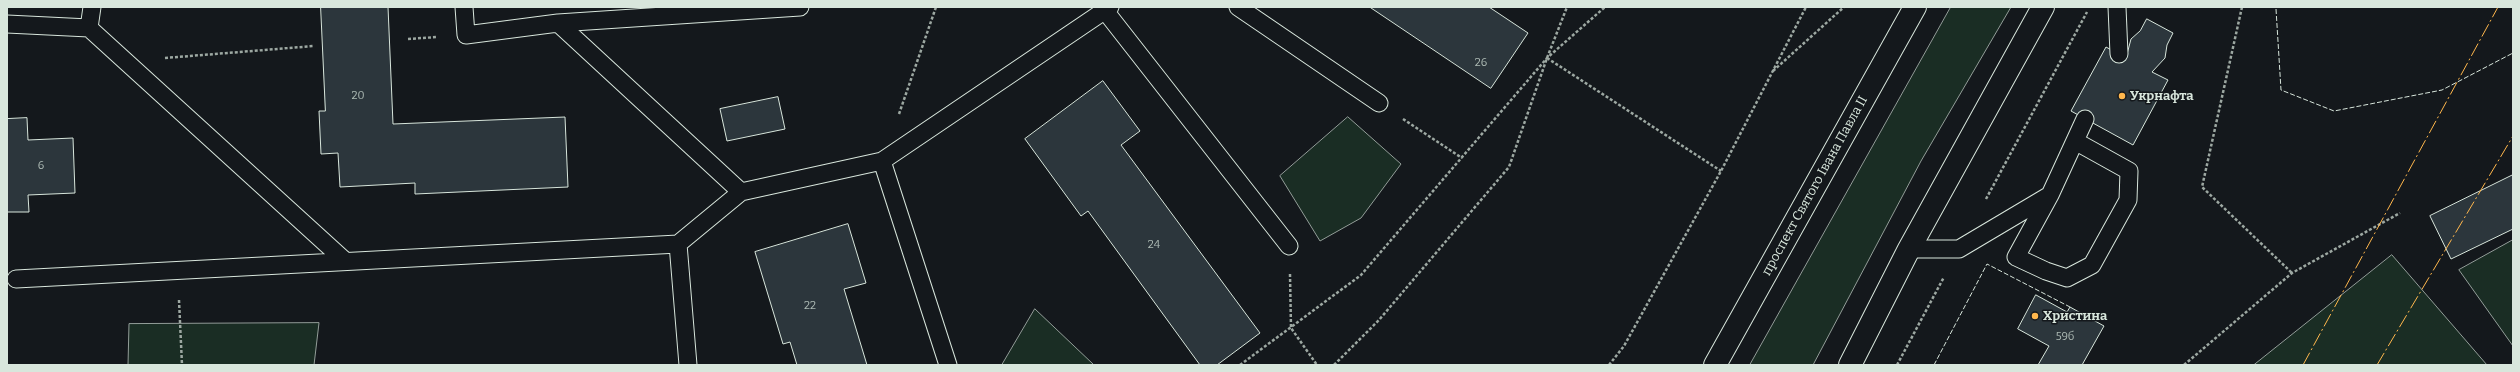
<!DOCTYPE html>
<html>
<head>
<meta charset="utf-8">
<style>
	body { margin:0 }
	#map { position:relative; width:2520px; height:372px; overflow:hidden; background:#14181c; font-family:Bitter,serif }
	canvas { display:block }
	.frame { position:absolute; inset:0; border:8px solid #d8e6dc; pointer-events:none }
</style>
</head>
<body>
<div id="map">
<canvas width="2520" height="372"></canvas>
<div class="frame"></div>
</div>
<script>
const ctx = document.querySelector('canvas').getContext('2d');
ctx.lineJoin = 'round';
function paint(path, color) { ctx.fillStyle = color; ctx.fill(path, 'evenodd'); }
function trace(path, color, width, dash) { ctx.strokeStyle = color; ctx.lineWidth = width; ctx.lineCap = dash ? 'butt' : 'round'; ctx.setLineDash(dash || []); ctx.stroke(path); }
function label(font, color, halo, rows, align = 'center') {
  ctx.font = font + ' Bitter,serif'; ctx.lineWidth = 3; ctx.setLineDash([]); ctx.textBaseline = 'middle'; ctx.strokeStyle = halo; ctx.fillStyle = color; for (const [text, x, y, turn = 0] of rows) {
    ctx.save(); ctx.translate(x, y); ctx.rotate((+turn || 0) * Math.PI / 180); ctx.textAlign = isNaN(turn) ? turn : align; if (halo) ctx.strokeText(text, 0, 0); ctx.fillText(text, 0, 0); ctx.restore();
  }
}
const green = new Path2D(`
	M1951,7H2011L1921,161L1813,365H1750Z
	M1348,117L1401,164L1361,218L1320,241L1280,176Z
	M2513,240V346L2459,270Z
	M2392,255L2487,365H2254Z
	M1035,309L1093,364V365H1002Z
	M319,323L314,365H128L129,324Z`);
paint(green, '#1a2d24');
trace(green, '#939e99', 1);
const building = new Path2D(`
	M321,7H388L393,124L565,117L568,187L415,194V183L340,187L338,153L321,154L319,111H325Z
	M1370,7H1489L1528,33L1491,88Z
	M2147,19L2173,33L2167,45L2165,58L2152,72L2168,80L2133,145L2071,111L2106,47L2126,58L2131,39L2140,31Z
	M1103,81L1140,131L1121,145L1260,333L1217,365H1200L1088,211L1081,216L1025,139Z
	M778,97L785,129L727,141L720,109Z
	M27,118L28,140L73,138L75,193L28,195L29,212H7V119Z
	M2513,175V229L2451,259L2430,216Z
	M848,224L866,283L844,289L867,365H797L790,342L783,344L755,252Z
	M2036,295L2067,312L2070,307L2104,326L2082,365H2038L2049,346L2018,329Z`);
paint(building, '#2c363c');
trace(building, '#d8e6dc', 1);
const lane = new Path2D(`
	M464,7L466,35L558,23L741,192
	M1238,7L1379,103
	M2117,7L2119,54
	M1106,12L1289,246
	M558,23L800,7
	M7,24L89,28L344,260
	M89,28L92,7
	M882,161L948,365
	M2050,195L2016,257L2046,271L2067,278L2092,265L2128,200L2129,171L2075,141
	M678,244L688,365
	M1909,249H1959L2050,195L2085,119
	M16,279L678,244L741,192L882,161L1110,7`);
const secondary = new Path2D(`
	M1715,365L1915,7
	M1850,365L1909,249L2043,7`);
trace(lane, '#d8e6dc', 19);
trace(secondary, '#d8e6dc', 24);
trace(new Path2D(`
	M2242,7L2202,187L2292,273
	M408,39L437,37
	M165,58L314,46
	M1547,58L1721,171
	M1773,71L1844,7
	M899,114L936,7
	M1403,119L1462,158
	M1986,199L2087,12
	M1290,274L1291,328L1317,365
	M179,300L182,365
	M1240,365L1361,275L1547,58L1605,7
	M1334,365L1379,320L1509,167L1547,58L1567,7
	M1609,365L1624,346L1721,171L1806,7
	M1897,365L1944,277
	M2184,365L2292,273L2400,213`), '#9da8a2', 2.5, [3, 2]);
trace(lane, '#14181c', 17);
trace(secondary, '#14181c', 22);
trace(new Path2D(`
	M2276,9L2281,90L2334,111L2442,90L2513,53
	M1934,365L1987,264L2070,307`), '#d8e6dc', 1, [5, 2]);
trace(new Path2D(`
	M2303,365L2498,7
	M2377,365L2513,136`), '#ffb74d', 1, [14, 3, 2, 3]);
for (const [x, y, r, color] of [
	[2122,96,4,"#ffb74d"],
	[2035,316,4,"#ffb74d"]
]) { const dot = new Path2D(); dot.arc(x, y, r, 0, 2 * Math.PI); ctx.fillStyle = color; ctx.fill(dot); trace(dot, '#14181c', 1.5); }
label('11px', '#adbab4', null, [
	["26",1481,63],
	["20",358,96],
	["6",41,166],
	["24",1154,245],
	["22",810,306],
	["59б",2065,337]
]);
label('bold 13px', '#d8e6dc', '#14181c', [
	["Укрнафта",2130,96],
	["Христина",2043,316]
], 'left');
label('13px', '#d8e6dc', '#14181c', [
	["проспект Святого Івана Павла II",1815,186,-61]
]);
</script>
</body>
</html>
